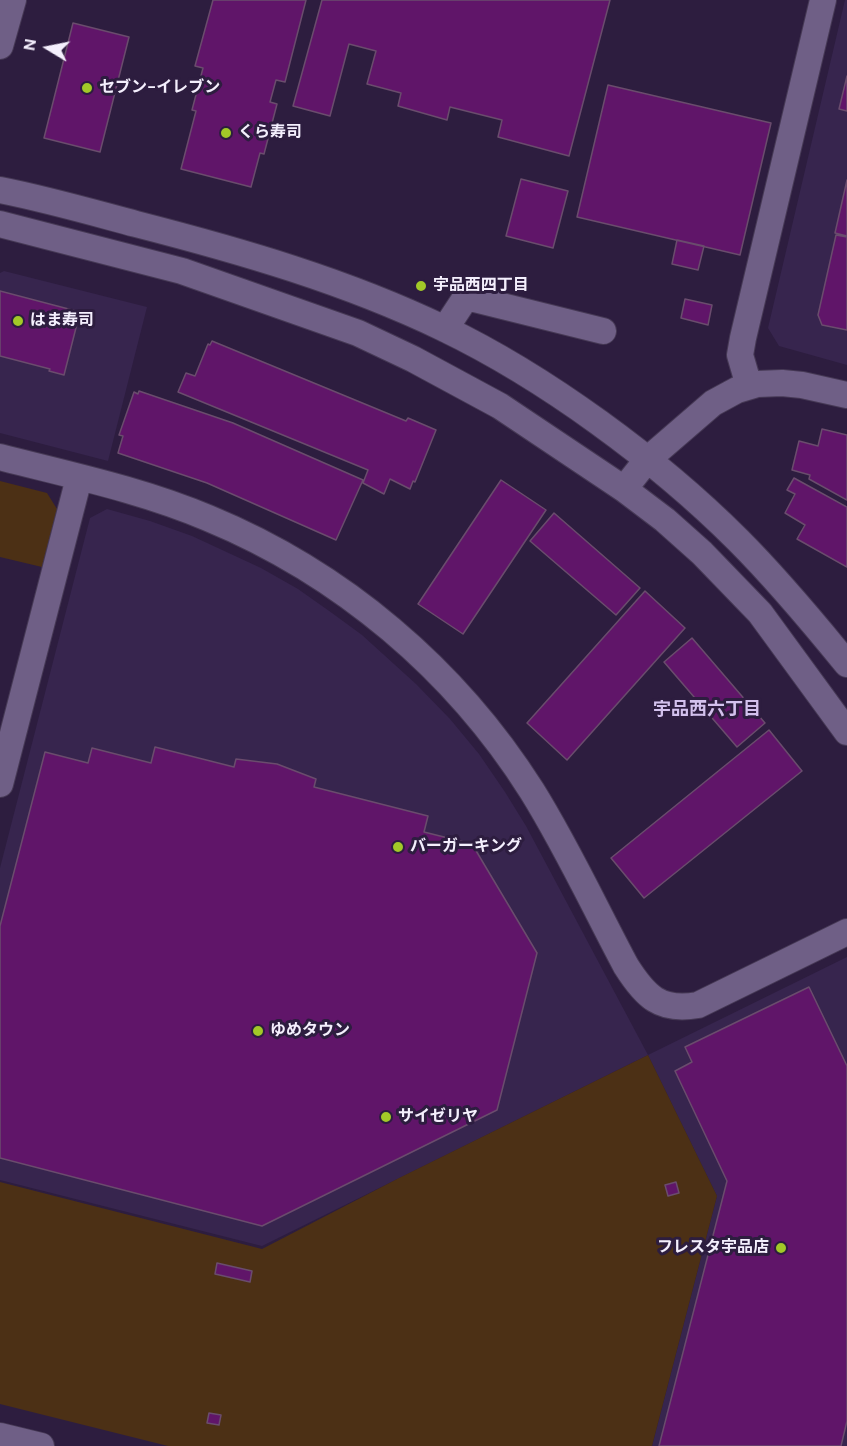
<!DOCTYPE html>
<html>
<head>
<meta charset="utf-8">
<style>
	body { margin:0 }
	#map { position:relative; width:847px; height:1446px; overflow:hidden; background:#2d1d3f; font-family:"DM Sans",sans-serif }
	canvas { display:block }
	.north { position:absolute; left:18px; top:18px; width:60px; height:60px; -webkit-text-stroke:4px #2d1d3f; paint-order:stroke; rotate:280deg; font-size:16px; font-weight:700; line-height:24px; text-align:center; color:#f4effd }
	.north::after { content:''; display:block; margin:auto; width:21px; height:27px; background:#f4effd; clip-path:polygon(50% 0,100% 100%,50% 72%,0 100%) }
</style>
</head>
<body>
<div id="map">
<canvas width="847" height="1446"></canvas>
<div class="north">N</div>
</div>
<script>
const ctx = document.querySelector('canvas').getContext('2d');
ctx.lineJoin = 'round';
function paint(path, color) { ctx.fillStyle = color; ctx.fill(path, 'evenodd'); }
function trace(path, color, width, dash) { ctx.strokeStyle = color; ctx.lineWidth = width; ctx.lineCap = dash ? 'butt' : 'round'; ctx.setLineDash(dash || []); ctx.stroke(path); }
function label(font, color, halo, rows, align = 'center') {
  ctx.font = font + ' "DM Sans","Noto Sans JP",sans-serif'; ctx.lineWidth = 6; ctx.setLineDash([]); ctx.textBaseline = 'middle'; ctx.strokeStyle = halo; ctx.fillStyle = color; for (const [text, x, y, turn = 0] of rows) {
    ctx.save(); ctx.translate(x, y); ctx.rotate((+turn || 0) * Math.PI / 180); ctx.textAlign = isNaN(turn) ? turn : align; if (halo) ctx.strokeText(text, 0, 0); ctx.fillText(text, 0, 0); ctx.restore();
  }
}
paint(new Path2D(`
	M845,0H847V365L779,346L768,328Z
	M4,271L147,307L108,461L0,433V273Z
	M107,509L150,521L192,536L261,568L298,589L332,613L362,635L416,684L450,719L479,754L505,792L526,826L648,1055L847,957V1446H652L717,1196L648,1055L262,1246L0,1180V868L90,518Z`), '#37254e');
paint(new Path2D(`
	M0,481L47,493L57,509L42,567L0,557Z
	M648,1055L717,1196L652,1446H168L0,1404V1182L262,1249L399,1178Z`), '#4c3015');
const building = new Path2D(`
	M213,0H306L285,82L276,80L270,102L277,104L264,154L260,153L251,187L181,169L196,111L192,110L203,68L195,66Z
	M322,0H610L569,156L498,137L502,120L450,107L447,120L398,106L401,93L367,84L376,51L349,44L330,116L293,106Z
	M73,23L129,37L100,152L44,138Z
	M847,76V111L839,109Z
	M608,85L771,123L740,255L577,217Z
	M521,179L568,191L553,248L506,236Z
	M847,180V236L835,233Z
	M836,235L847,237V330L822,325L818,315Z
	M677,240L704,246L698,270L672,264Z
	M0,291L80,312L64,375L49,371L50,369L0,356Z
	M685,299L712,305L708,325L681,318Z
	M212,341L406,421L408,418L436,430L415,482L413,481L410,489L390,479L384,494L363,483L368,470L178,392L186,373L195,376L208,344L210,345Z
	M139,391L233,423L363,480L336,540L207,483L118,453L123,436L119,435L134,392L138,394Z
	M822,429L847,435V500L809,479L810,475L792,470L799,441L818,446Z
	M794,478L847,507V567L797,539L805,525L785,513L795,494L787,490Z
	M501,480L546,510L463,634L418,604Z
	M554,513L640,588L616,615L530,541Z
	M645,591L685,628L567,760L527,723Z
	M692,638L765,723L737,747L664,662Z
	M769,730L802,771L644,898L611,858Z
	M155,747L234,767L236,759L277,764L316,779L314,787L428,816L424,832L472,844L537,953L497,1110L262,1226L0,1158V926L45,752L88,763L92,748L151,763Z
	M809,987L847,1066V1421L841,1446H659L727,1181L675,1071L692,1062L685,1047Z
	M676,1182L679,1193L668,1196L665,1185Z
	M217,1263L252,1271L250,1282L215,1274Z
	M209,1413L221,1415L219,1425L207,1423Z`);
paint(building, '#601569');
trace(building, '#6a4c6d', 1.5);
const minor = new Path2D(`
	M0,46L13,0
	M0,190C46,199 91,212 136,224C241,251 345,281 443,328C545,377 658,460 738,540C777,579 812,621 847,664
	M0,224L182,271L358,333L413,359L500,406L624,489L665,520L702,553L760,613L847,732
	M445,329L466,297L603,331
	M749,386L740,355L743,338L823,0
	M0,457C70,475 142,490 208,518C341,573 455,669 532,791C567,847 595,908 626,966C645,996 660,1012 698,1005L847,932
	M624,489L647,460L713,403L737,390L757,384L782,383L802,385L847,395
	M0,784L79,478
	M0,1436L41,1446`);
trace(minor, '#463955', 28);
trace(minor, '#6f5f86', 26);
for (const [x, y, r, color] of [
	[87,88,6,"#a2c928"],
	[226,133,6,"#a2c928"],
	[421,286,6,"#a2c928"],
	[18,321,6,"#a2c928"],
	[398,847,6,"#a2c928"],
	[258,1031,6,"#a2c928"],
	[386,1117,6,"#a2c928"],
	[781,1248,6,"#a2c928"]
]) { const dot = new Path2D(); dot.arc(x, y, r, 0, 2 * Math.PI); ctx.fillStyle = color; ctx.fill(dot); trace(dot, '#2d1d3f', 2); }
label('bold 16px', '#f4effd', '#2d1d3f', [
	["セブン-イレブン",99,88],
	["くら寿司",238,133],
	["宇品西四丁目",433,286],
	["はま寿司",30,321],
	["バーガーキング",410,847],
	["ゆめタウン",270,1031],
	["サイゼリヤ",398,1117],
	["フレスタ宇品店",769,1248,"right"]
], 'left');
label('bold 18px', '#d3c1ed', '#2d1d3f', [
	["宇品西六丁目",707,710]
]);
</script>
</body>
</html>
